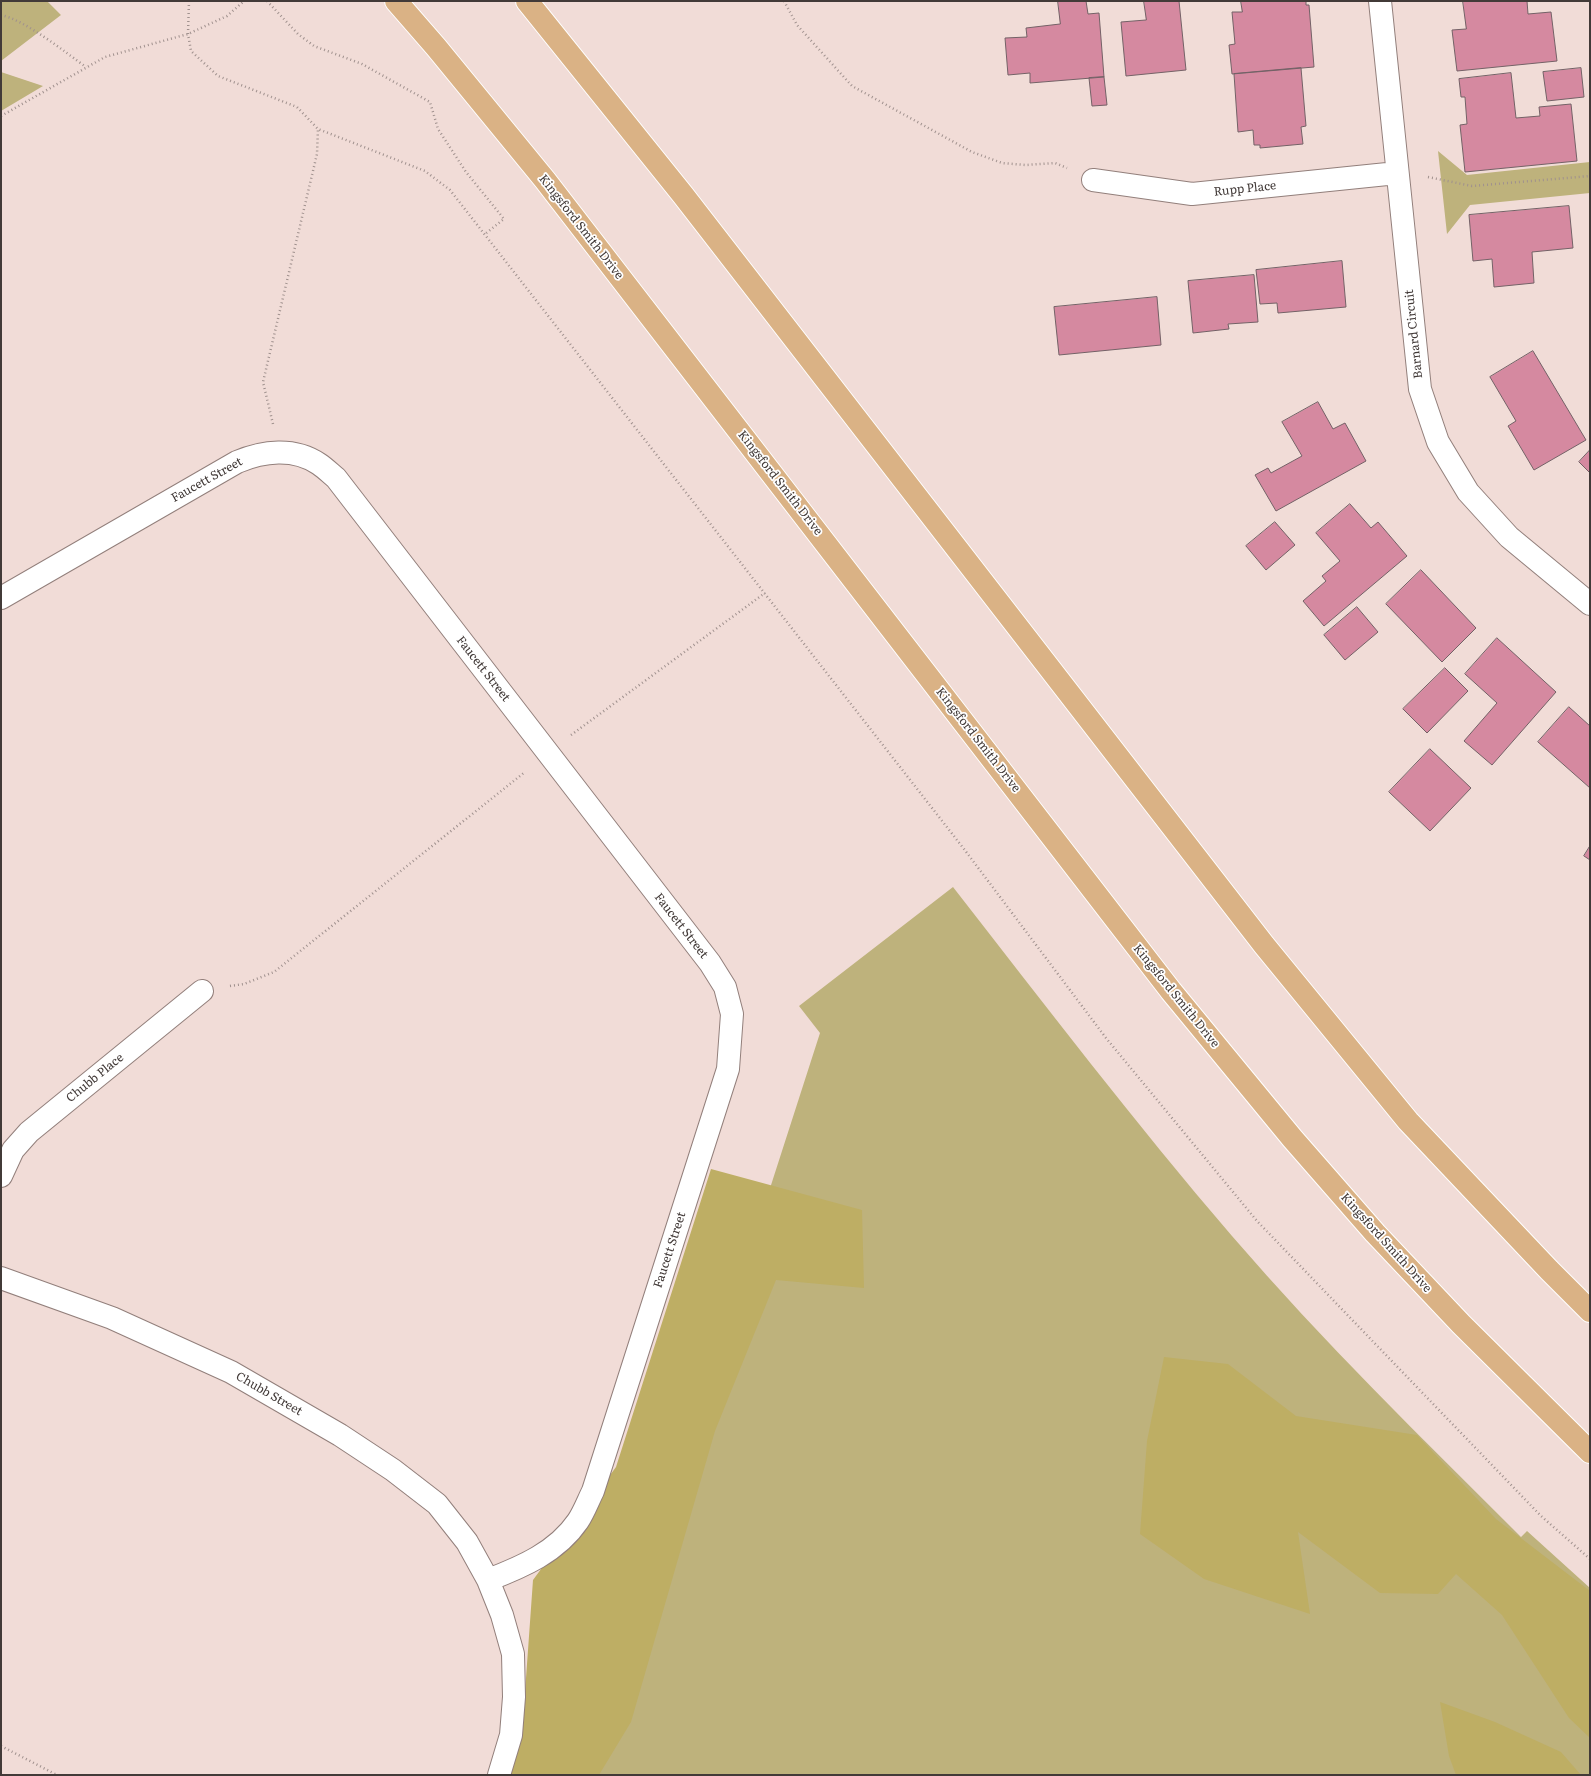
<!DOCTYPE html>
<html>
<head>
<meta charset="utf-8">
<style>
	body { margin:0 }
	#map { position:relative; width:1591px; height:1776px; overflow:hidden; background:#f1dcd7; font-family:Literata,serif }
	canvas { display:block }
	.frame { position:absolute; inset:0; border:2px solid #423a38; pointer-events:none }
</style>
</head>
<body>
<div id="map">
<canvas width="1591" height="1776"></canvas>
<div class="frame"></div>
</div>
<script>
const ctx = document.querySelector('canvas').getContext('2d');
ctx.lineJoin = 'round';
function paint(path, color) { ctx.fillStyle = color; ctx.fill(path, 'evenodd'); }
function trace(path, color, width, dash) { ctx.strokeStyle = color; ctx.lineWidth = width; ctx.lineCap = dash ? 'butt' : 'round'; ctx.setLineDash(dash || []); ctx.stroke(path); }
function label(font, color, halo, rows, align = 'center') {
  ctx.font = font + ' Literata,serif'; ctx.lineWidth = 3.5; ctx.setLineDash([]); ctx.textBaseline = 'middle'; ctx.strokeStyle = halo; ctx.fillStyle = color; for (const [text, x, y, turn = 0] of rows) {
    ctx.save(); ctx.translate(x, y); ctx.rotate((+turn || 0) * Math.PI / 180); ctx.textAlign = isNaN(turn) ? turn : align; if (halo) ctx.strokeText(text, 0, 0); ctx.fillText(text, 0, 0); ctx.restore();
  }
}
paint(new Path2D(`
	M1,1H47L61,15L1,61Z
	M1,72L43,86L1,111Z
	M1438,151L1467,175L1590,162V193L1470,205L1447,234Z
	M953,887C1045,1005 1135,1123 1232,1236C1323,1342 1423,1439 1521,1537L1527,1531L1590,1588V1775H581L820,1033L799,1006Z`), '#beb27c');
paint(new Path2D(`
	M711,1169L862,1210L864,1288L776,1280L715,1431L631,1722L599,1775H499L525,1692L533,1580L616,1467Z
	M1164,1357L1228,1364L1296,1416L1417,1435L1496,1519L1590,1591V1738L1569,1718L1502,1615L1456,1574L1438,1594L1380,1593L1298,1532L1310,1614L1204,1579L1140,1534L1147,1441Z
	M1440,1702L1495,1722L1561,1752L1581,1775H1456L1449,1756Z`), '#beae64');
const building = new Path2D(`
	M1058,1H1086L1088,14L1099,13L1104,77L1030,83V73L1008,75L1005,38L1027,37L1026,28L1060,24Z
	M1144,1H1179L1186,70L1126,76L1121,22L1146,20Z
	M1241,1H1306V5H1309L1314,67L1232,74L1229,45L1235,44L1232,12H1242Z
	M1463,1H1527L1528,14L1551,12L1557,61L1457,71L1452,30L1466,29Z
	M1301,68L1306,126L1301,127L1303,144L1260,148V145H1254L1253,130L1238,132L1234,74Z
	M1581,68L1584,97L1547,101L1543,72Z
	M1511,73L1516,118L1540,116L1539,107L1571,104L1577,161L1465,172L1460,125L1467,124L1465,97H1461L1459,79Z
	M1104,77L1107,105L1092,106L1089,78Z
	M1569,206L1573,248L1532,252L1534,283L1494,287L1492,259L1473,261L1469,215Z
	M1342,261L1346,307L1278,313L1277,303L1260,304L1256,270Z
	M1254,275L1258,322L1228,324L1229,329L1193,333L1188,281Z
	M1157,297L1161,345L1059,355L1054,307Z
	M1533,351L1586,440L1534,470L1508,426L1516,421L1490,377Z
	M1318,402L1333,429L1345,423L1366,461L1276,511L1255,475L1268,468L1271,473L1302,456L1282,422Z
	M1590,450V473L1579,462Z
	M1350,504L1371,528L1378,522L1407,556L1324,626L1303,601L1326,581L1322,576L1340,561L1316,533Z
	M1275,522L1295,545L1266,570L1246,546Z
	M1421,570L1476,628L1442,662L1386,604Z
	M1357,607L1378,632L1345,660L1324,635Z
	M1497,638L1556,692L1492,765L1464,741L1497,703L1465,674Z
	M1445,668L1468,691L1427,733L1403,709Z
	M1569,707L1590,726V788L1538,742Z
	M1430,749L1471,788L1430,831L1389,792Z
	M1590,846V860L1584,856Z`);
paint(building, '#d589a0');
trace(building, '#736166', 1);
const minor = new Path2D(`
	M1380,1L1420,389L1438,442L1468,492L1509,537L1590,604
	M1093,180L1192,194L1397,173
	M1,598L237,462C263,451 294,447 319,464C325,468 330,473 336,478L710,963L725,987L732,1014L728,1069L593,1491C588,1501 584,1512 578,1521C557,1552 522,1567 488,1580L502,1615L513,1654L514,1697L511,1735L499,1775
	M1,1176L13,1150L29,1132L202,991
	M1,1278L112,1318L231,1372L340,1435L393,1470L437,1504L467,1542L488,1580`);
const primary = new Path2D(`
	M396,1L436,47L545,180L1171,991L1292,1138L1375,1233L1461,1324L1590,1452
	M527,1L683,195L1264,945L1408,1121L1549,1270L1590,1311`);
trace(minor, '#927f7b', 24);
trace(primary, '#fff', 24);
trace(new Path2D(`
	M189,1L188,34L191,51L218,76L297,107L318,129L425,171L450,190L964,849L1106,1038L1257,1221L1541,1516L1590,1559
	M267,1L298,34L314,46L362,64L430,102L438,129L466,172L504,219L485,234
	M784,1L797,25L852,86L972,152L1002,163L1026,165L1055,163L1067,168
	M1,15C25,20 65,52 86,67
	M1,116L105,57L188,34L227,16L244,1
	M1428,177L1472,186L1590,176
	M273,424L263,382L317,154L318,129
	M571,735L765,593
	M230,986L244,984L274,972L525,772
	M1,1746L57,1775`), '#a0918e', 2.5, [1, 3]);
trace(minor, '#fff', 22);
trace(primary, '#dab285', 22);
label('12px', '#423a38', '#fff', [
	["Rupp Place",1245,189,-6],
	["Kingsford Smith Drive",581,227,52],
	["Barnard Circuit",1414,334,-96],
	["Faucett Street",207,480,-29],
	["Kingsford Smith Drive",780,483,52],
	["Faucett Street",483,669,52],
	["Kingsford Smith Drive",978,740,52],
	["Faucett Street",681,926,52],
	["Kingsford Smith Drive",1176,996,51],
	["Chubb Place",95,1078,-39],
	["Kingsford Smith Drive",1386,1243,48],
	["Faucett Street",670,1250,-72],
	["Chubb Street",269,1394,30]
]);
</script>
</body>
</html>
